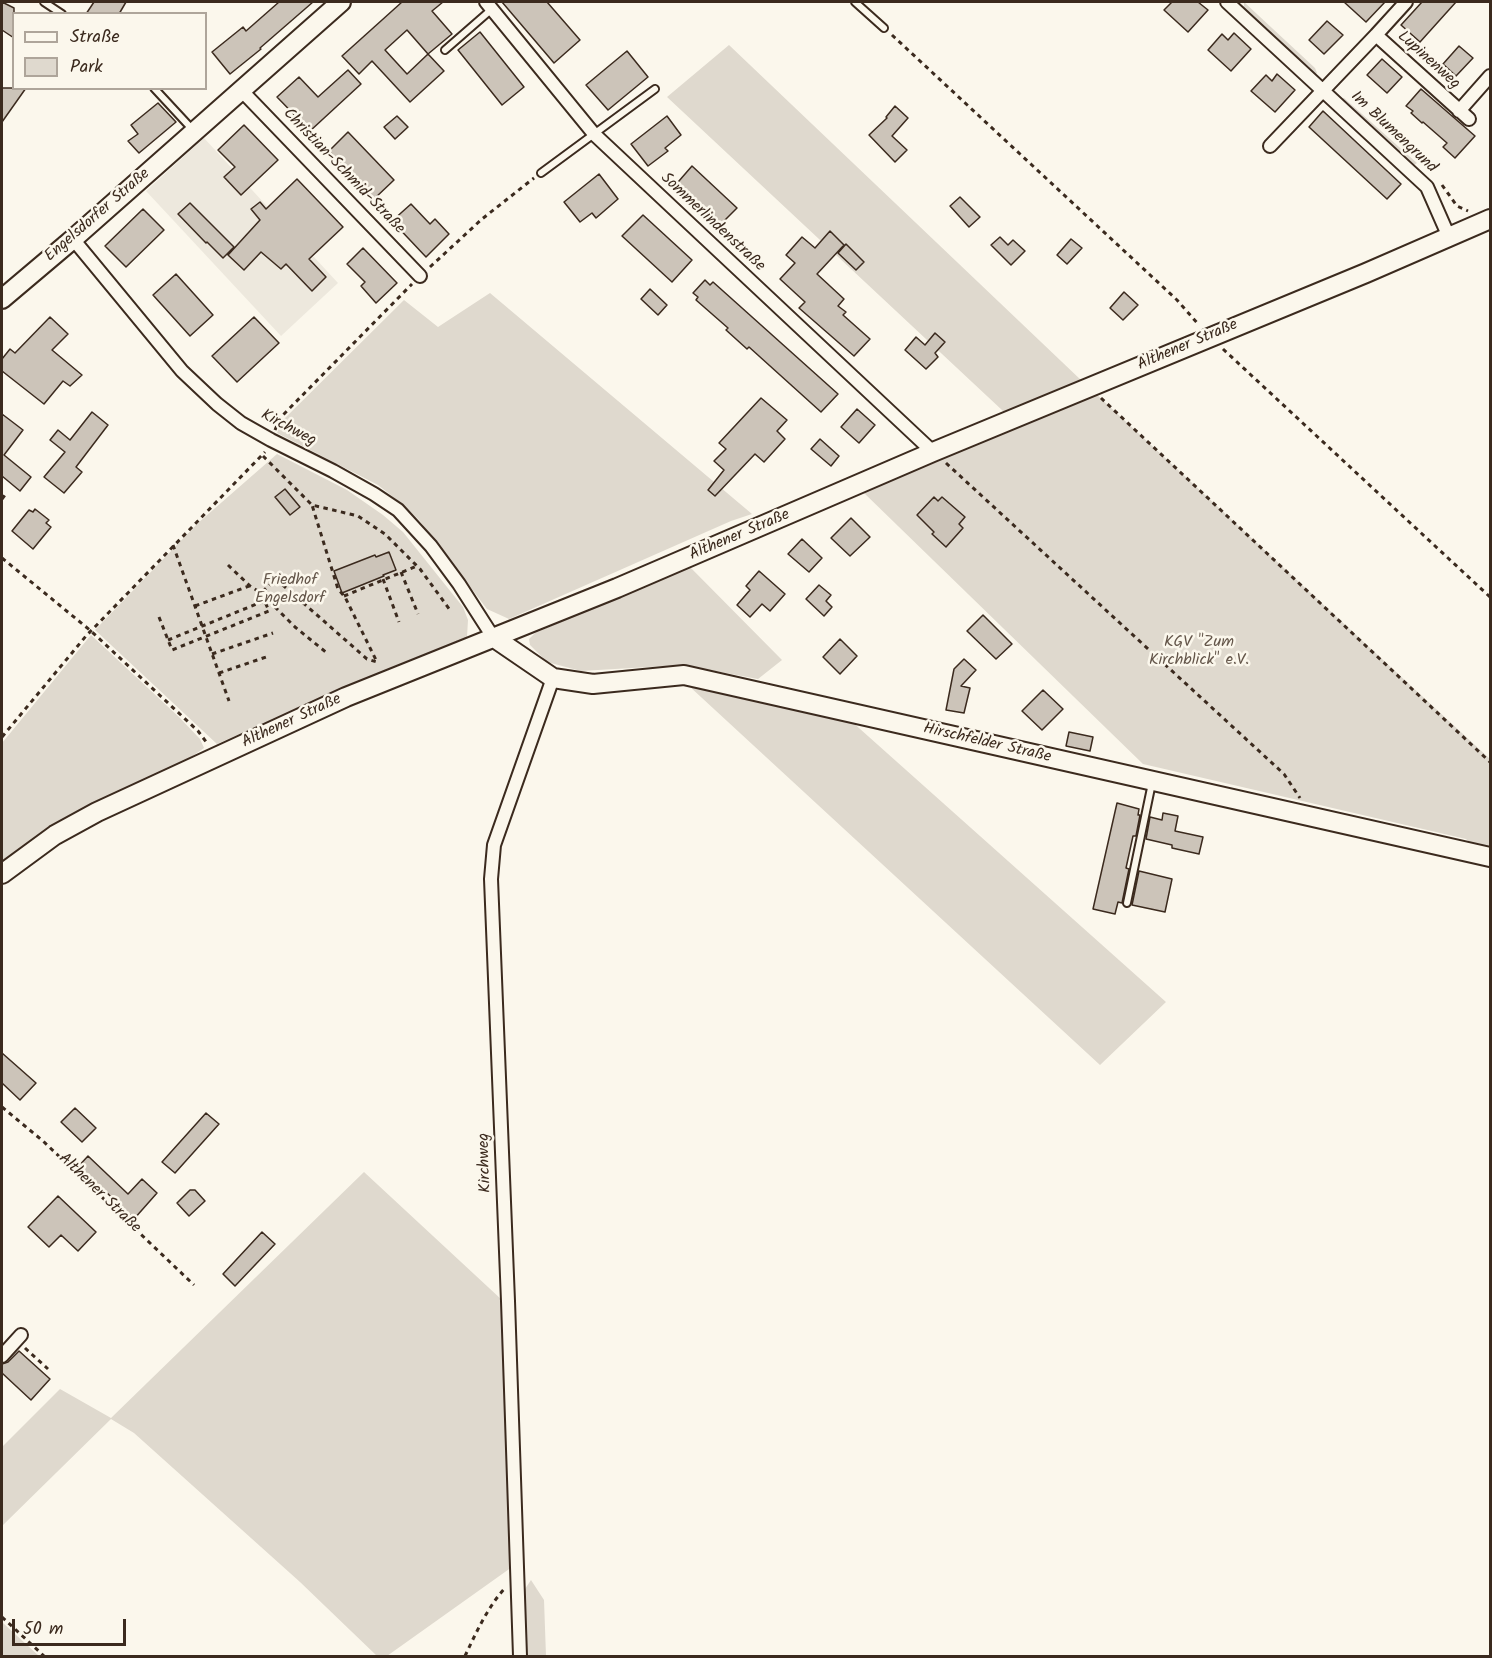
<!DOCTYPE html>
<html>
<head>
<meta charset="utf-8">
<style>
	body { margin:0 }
	#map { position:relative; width:1492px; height:1658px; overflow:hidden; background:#fbf7ec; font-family:Kalam,sans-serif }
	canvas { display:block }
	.frame { position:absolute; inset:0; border:3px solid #3b2a1e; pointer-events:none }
	.legend { position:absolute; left:12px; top:12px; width:195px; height:78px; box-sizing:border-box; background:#fbf7ec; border:2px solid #aea59a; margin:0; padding:8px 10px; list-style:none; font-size:18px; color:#3b2a1e }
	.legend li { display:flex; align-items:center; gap:12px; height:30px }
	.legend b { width:30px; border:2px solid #aea59a }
	.scale { position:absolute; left:12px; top:1619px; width:114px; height:27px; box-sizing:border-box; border:3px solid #3b2a1e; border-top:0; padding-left:8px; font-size:18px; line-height:21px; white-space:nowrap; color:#3b2a1e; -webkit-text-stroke:4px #fbf7ec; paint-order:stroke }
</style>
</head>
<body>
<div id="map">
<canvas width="1492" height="1658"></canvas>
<div class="frame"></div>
<ul class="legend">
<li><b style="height:8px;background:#fbf7ec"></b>Straße</li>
<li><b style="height:16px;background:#dfd9ce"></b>Park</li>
</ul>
<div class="scale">50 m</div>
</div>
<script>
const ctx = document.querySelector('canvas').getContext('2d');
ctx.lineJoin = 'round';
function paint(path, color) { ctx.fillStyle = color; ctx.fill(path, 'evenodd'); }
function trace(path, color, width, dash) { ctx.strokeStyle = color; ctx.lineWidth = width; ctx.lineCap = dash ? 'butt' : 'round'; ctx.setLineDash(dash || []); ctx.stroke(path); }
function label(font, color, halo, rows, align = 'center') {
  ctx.font = font + ' Kalam,sans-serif'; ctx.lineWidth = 5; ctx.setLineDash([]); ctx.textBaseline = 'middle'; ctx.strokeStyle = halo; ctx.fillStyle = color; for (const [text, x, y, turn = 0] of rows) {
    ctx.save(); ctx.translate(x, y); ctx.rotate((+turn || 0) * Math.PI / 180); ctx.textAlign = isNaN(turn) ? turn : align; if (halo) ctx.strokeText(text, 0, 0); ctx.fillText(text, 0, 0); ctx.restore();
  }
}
paint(new Path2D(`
	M204,138L338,283L281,336L146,191Z`), '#ede8dd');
paint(new Path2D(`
	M1244,2L1315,68L1317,73L1315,75L1244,9Z
	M729,45L1082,381L1490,759V862L1466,839L1143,764L863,492L1018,425L667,97Z
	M1341,98H1344L1417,163L1413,166L1339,100Z
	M490,293L752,514L731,521L509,619L487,609L419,520L402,504L378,485L277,433L281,422L404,300L438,327Z
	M277,454L347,490L383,515L403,532L463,607L468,620L467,637L369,677L217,744L95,630L198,523Z
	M689,566L782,660L758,679L683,665L581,671L547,662L530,645L529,639L535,633Z
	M91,635L179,717L200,739L204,748C177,769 137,781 106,797C69,817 36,841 2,864V743Z
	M689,686L850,720L1166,1002L1100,1065Z
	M364,1172L502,1300L512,1567L387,1656H377L300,1582L134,1433L111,1419L2,1526V1447L60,1389L111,1418Z
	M531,1580L544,1600L546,1656H526L523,1592Z
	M2,1621L3,1623L39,1656H2Z`), '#dfd9ce');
const building = new Path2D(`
	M2,2L14,8V38L2,30Z
	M94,2H126L119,14H86Z
	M279,2H313L260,48L261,49L230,74L212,52L243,27L246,31Z
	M402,2H443L432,11L452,34L428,54L444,71L410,102L372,61L359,74L342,56ZM407,30L428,54L407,74L385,50Z
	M502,2H547L580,40L554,63Z
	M1172,2H1198L1208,10L1188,32L1164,10Z
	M1344,2H1385L1366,22Z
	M1422,2H1456L1420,42L1401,25Z
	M1327,21L1343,35L1324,54L1309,40Z
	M480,32L524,87L502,105L458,50Z
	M1234,33L1251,49L1231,71L1208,50L1222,34L1228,40Z
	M1459,46L1473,58L1456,76L1443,64Z
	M627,51L648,77L608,110L586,85Z
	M1382,59L1402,77L1387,93L1367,75Z
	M348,70L361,84L310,131L277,97L299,77L318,97Z
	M1277,74L1295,90L1275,112L1251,91L1266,75L1272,81Z
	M2,88H26L2,122Z
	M1421,89L1475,136L1455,158L1443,147L1447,143L1423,122L1422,123L1411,113L1413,111L1406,106Z
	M158,103L176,122L139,153L128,141L138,134L131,125Z
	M895,106L908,118L892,136L907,150L895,162L869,135L887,118L886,117Z
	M1323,111L1401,184L1387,199L1309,127Z
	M397,116L408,127L395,139L384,127Z
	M667,116L681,135L665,148L668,151L648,166L631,144Z
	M244,125L278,160L241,195L224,177L235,167L218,150Z
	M348,132L394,180L374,199L329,151Z
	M692,166L737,208L716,229L672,189Z
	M599,174L618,199L596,218L592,213L580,222L564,202Z
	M297,179L343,227L309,259L326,277L312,291L286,264L281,269L261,252L244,270L228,255L260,220L251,209L260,202L266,209Z
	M960,197L980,217L969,227L950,206Z
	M190,203L234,247L223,258L207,242L206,243L178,214Z
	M411,204L430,224L435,219L449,234L426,257L392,221Z
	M143,209L164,230L126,267L105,246Z
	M643,215L692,260L672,282L622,236Z
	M830,231L844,245L817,274L844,299L838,306L846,312L843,315L870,339L854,356L799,308L805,302L780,279L795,263L786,255L802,237L815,248Z
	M1000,237L1008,245L1013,240L1025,251L1011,265L991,245Z
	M1071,239L1082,248L1067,264L1057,255Z
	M846,244L864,262L856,270L838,253Z
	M363,248L397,283L376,303L361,286L365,282L347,264Z
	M176,274L213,315L190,336L153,295Z
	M705,280L710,285L713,282L838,394L821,412L749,347L747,349L726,330L728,328L696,300L698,297L693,293Z
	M650,289L667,305L658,315L641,299Z
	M1124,292L1138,305L1123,320L1110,308Z
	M50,317L68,334L52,350L82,375L70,386L63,381L44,404L2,371V359L10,349L15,353Z
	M254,317L279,343L237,382L212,356Z
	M935,333L945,342L935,353L938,357L926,369L905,350L916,337L925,345Z
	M761,398L787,420L777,431L785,439L764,462L755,454L715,496L708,490L724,470L714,461L726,449L719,443Z
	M857,409L875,425L859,443L841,427Z
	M92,412L108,425L76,467L82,472L64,493L44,477L65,452L50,440L58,430L70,440Z
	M2,414L23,430L4,455L31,477L20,491L2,476Z
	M820,439L839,456L831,466L811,449Z
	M285,489L300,507L290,515L275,497Z
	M934,497L938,501L942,497L965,517L959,524L963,528L946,547L932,534L934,532L917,515Z
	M35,509L49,520L46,523L51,527L33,549L12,531L29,510L33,512Z
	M851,518L870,537L850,556L831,538Z
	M802,539L822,558L809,572L788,554Z
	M389,552L396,570L383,575L384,576L342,593L334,571L375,555L376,557Z
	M759,571L785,594L770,611L762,604L750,617L737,605L750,590L746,586Z
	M819,585L831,595L826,601L832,607L824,616L806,599Z
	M983,615L1012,644L996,659L967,631Z
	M840,639L857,656L840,674L823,657Z
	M964,659L976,670L961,686L970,688L964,713L946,710L954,669Z
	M1043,690L1063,709L1042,730L1022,711Z
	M1069,732L1093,737L1090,751L1066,746Z
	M1117,803L1139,809L1138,815H1140L1136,836H1133L1126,868L1129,869L1122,903L1118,902L1115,914L1093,909Z
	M1163,813L1178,816L1175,831L1203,837L1199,854L1172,848V845L1146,839L1150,817L1162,820Z
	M1139,871L1172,879L1165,912L1132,905Z
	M2,1053L36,1083L20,1100L2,1083Z
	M75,1108L96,1128L82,1142L61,1122Z
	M206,1113L219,1124L175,1173L162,1162Z
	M88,1156L128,1194L142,1179L157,1193L134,1219L104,1190L102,1193L76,1169Z
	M190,1190H195L205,1201L189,1216L177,1203Z
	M58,1196L96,1232L78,1251L61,1235L49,1247L28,1227Z
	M262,1232L275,1244L235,1286L223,1274Z
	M19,1351L50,1379L31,1400L2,1373V1364L8,1362Z`);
paint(building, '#ccc4b9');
trace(building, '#3b2a1e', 1.5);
const lane = new Path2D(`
	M44,2L62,14
	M855,2L884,28
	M445,50L492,9
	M154,88L192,129
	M541,173L655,89
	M1127,903L1152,783`);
const street = new Path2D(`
	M486,2L594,134L933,452
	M1227,2L1427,187L1449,237
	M1376,35L1469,119
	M242,91L420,276
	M1459,111L1490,76
	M1270,146L1376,35L1406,2
	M73,239L182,371L217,404L241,423L271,440L333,471L374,494L398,510L431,546L459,584L493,637
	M2,1356L21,1335
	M520,1656L508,1301L491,879L494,845L553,678`);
const secondary = new Path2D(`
	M2,299L73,239L341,2
	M493,637L553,678L593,684L684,675L1490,857
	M2,874L55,835L97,812L346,697L617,588L933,452L1366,273L1490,219`);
trace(lane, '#3b2a1e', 10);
trace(street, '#3b2a1e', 16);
trace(secondary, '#3b2a1e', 22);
trace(new Path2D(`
	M892,35L1177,300L1199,325
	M1442,185L1457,206L1468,211
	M430,267L482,219L534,178
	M1223,349L1490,597
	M1101,398L1490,762
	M275,430L280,418L412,284
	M263,456L312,505L358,516L385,534L420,569L450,610
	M946,463L1284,774L1300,798
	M2,499L5,495
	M173,545L229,701
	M2,558L91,631L198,731L207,743
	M228,565L250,586L261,593L295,627L327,653
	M401,572L418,614
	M383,579L399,622
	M344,596L417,566
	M195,606L249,586
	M159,617L172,650L269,611L261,593L276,579L367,659L377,662L345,597L338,589L312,505
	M168,640L264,601
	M212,654L273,633
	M219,673L269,656
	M2,737L86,636L265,452
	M2,1107L43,1141L194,1285
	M25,1348L48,1369
	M2,1617L44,1656
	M465,1656C476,1633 487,1608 505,1588`), '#3b2a1e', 3, [4.5, 4.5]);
trace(lane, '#fbf7ec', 6);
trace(street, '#fbf7ec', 12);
trace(secondary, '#fbf7ec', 18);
label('16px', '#3b2a1e', '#fbf7ec', [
	["Lupinenweg",1428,61,42],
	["Im Blumengrund",1393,133,43],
	["Christian-Schmid-Straße",343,172,46],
	["Engelsdorfer Straße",98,216,-41],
	["Sommerlindenstraße",712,223,43],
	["Althener Straße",1188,346,-23],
	["Kirchweg",288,429,28],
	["Althener Straße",740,536,-23],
	["Althener Straße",292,722,-25],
	["Hirschfelder Straße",987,744,13],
	["Kirchweg",486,1163,-92],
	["Althener Straße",99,1194,44]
]);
label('16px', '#64564a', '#fbf7ec', [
	["Friedhof",290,581],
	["Engelsdorf",290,599],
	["KGV \"Zum",1199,643],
	["Kirchblick\" e.V.",1199,661]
]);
</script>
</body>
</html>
